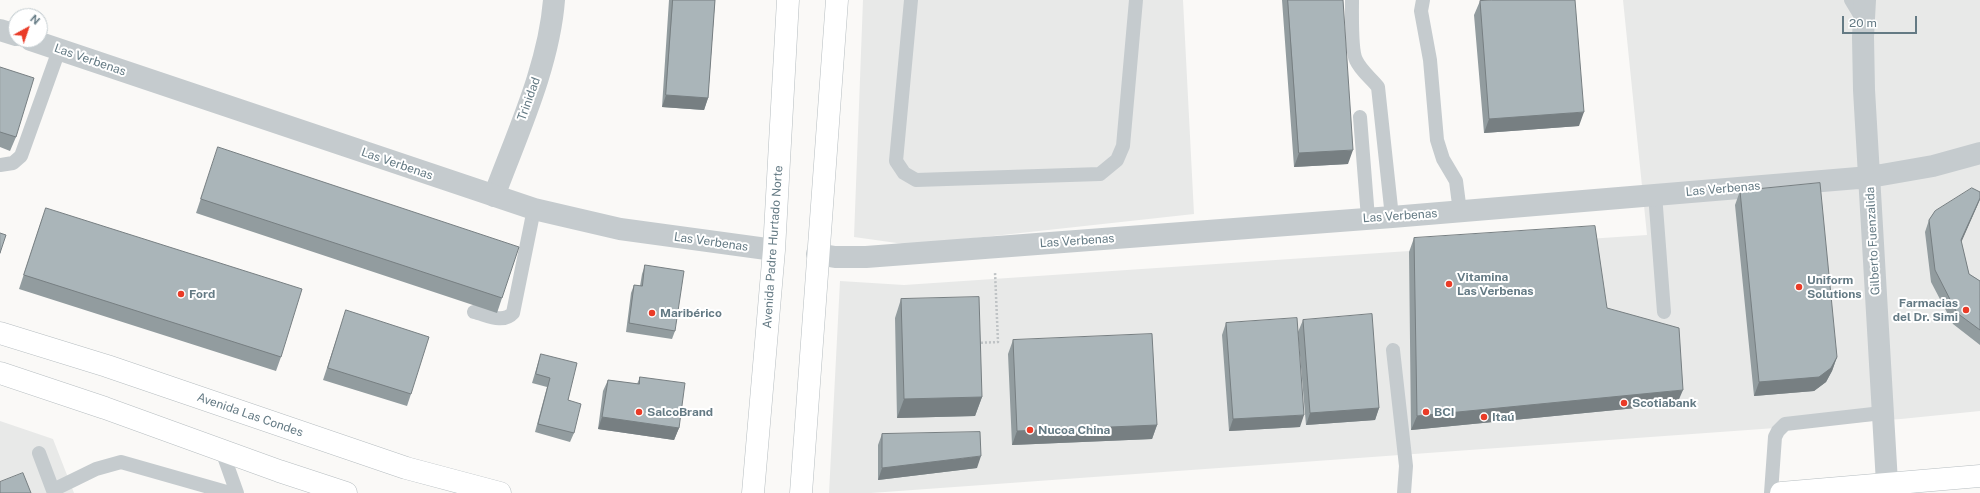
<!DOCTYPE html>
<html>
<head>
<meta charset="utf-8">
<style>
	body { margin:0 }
	#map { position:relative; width:1980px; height:493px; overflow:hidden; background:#faf9f7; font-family:"Public Sans",sans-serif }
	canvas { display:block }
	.north { position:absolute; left:8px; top:8px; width:40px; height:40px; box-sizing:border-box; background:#fff; border:1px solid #c1cace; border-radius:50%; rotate:40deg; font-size:11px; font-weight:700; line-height:16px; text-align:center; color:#647a84 }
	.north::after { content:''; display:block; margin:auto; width:14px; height:18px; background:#ea3b27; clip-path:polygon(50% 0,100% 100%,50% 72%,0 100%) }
	.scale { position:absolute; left:1842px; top:16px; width:75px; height:18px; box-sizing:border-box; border:2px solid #647a84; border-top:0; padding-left:5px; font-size:12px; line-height:14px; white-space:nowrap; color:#647a84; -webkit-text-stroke:3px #fff; paint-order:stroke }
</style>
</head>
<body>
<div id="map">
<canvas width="1980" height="493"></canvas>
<div class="north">N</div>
<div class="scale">20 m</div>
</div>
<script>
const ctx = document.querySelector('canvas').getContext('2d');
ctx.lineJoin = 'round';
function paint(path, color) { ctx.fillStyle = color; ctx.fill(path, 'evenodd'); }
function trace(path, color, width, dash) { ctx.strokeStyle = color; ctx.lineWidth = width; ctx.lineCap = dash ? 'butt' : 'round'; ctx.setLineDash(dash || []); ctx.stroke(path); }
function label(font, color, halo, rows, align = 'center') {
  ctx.font = font + ' "Public Sans",sans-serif'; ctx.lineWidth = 4; ctx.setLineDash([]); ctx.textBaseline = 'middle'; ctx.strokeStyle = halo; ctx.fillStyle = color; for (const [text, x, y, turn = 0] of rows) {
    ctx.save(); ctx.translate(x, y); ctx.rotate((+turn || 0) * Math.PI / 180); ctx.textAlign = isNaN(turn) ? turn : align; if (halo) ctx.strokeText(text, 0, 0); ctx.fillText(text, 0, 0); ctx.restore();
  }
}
paint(new Path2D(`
	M863,0H1183L1194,214L911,245L854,237Z
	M1623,0H1980V411L1901,419L871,493H829L840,281L904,285L1647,235Z
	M0,421L53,439L74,493H0Z`), '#e8e9e8');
const primary = new Path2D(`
	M0,333L107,366L406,468L500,493
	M0,373L105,408L279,471L346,493
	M753,493L774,250L788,0
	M801,493L837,0
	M1781,493L1980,476`);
trace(primary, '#b6bdc0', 23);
trace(new Path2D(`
	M977,343L998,342L995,272`), '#bfc3c5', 2.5, [2, 2]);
trace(new Path2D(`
	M911,0L896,161L904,173L916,180L1100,174L1117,160L1123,146L1136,0
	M1352,0C1352,13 1351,50 1356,60C1361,71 1371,78 1378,87L1392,217
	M1423,0L1421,11L1430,60L1437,140L1443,159L1456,181L1460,212
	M1851,0L1863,20
	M1360,117L1368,218
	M0,165L13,163L21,156L59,50
	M1655,194L1664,312
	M474,312C487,315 503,324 513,313L534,209
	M1393,350L1406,466L1404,493
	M222,451L237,493
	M39,453L54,493
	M53,490L96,469L121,462L230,493
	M1771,493L1775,437L1778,431L1785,424L1882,413`), '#c5cbce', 14);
trace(new Path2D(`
	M494,196C517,134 549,66 554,0`), '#c5cbce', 22);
trace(new Path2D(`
	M1865,0L1863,37L1864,90L1887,483
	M0,30L16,35
	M31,40L534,209L620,229L774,250
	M817,254L835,257H866L1392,217L1870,177L1933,166L1980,153`), '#c5cbce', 22);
trace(primary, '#fff', 22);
paint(new Path2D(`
	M669,0H715L708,98L704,110L662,107Z
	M1282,0H1343L1348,164L1294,167Z
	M1480,1L1579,126L1484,133L1474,15Z
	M0,67L16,137L10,151L0,147Z
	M218,147L502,298L497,313L196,213Z
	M1740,191L1837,357L1832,371L1826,382L1814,391L1754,396L1735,205Z
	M1980,192V200L1978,204L1961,242L1969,274L1980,281V345L1953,324L1931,282L1925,232L1929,220Z
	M46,208L281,357L276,371L19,289L41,222Z
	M1414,238L1607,308L1677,404L1411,430L1409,252Z
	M645,265L675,331L672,339L626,332L631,293L634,285L640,286L642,274Z
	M901,299L982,397L975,416L897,418L895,318Z
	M346,310L411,394L407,406L323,380Z
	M1303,320L1379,408L1375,420L1306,425L1298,332Z
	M1226,323L1300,427L1229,431L1222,335Z
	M1013,340L1157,425L1152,439L1012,445L1008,354Z
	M541,354L568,400L574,433L570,442L535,432L547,387L532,383L538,363Z
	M640,377L679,428L674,440L598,429L603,391L608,380L637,384Z
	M882,434L977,468L878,480V445Z`), '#929c9f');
paint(new Path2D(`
	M666,95L708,98L704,110L662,107Z
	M1584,112L1579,126L1484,133L1489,119Z
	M1353,150L1348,164L1294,167L1299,153Z
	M1980,198L1978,204L1957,252L1961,240Z
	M1837,357L1832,371L1826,382L1814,391L1754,396L1759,382Z
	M1683,390L1677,404L1411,430L1417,416Z
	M982,397L975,416L897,418L904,399Z
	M1379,408L1375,420L1306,425L1310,413Z
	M1304,415L1300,427L1229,431L1233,419Z
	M602,417L679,428L674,440L598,429Z
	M1157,425L1152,439L1012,445L1017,431Z
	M981,456L977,468L878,480L882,468Z`), '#777f82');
const building = new Path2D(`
	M673,0H715L708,98L666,95Z
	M1288,0H1343L1353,150L1299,153Z
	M1492,0H1575L1584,112L1489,119L1480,1Z
	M0,67L34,78L16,137L0,132Z
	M218,147L519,247L502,298L201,199Z
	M1820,183L1837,357L1831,368L1819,377L1759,382L1740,191Z
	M1972,188L1980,192V198L1961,240L1969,274L1980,281V330L1957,313L1935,270L1929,220L1935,211Z
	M46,208L302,289L281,357L24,275Z
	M1595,226L1607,308L1679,328L1683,390L1417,416L1414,238Z
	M0,233L6,235L0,253Z
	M645,265L684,271L675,331L629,323L634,285L642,286Z
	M979,297L982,397L904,399L901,299Z
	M346,310L429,337L411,394L328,368Z
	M1372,314L1379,408L1310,413L1303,320Z
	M1297,318L1304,415L1233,419L1226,323Z
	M1152,334L1157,425L1017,431L1013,340Z
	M541,354L577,363L568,400L581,404L574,433L538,424L550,378L536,374Z
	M640,377L685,383L679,428L602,417L608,380L639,384Z
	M980,432L981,456L882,468V434Z
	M23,473L31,493H0V482Z`);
paint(building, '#aab5b9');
trace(building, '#777f82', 1);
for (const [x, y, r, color] of [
	[1449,284,4,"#ea3b27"],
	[1799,287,4,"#ea3b27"],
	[181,294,4,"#ea3b27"],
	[1966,310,4,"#ea3b27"],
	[652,313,4,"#ea3b27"],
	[1624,403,4,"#ea3b27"],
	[639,412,4,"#ea3b27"],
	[1426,412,4,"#ea3b27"],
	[1484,417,4,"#ea3b27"],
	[1030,430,4,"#ea3b27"]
]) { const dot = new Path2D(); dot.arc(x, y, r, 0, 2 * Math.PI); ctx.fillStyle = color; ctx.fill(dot); trace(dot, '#fff', 1.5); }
label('12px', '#647a84', '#fff', [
	["Las Verbenas",90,60,19],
	["Trinidad",529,99,-70],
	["Las Verbenas",397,164,19],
	["Las Verbenas",1723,189,-5],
	["Las Verbenas",1400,216,-4],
	["Las Verbenas",1077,241,-4],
	["Gilberto Fuenzalida",1873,241,-93],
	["Las Verbenas",711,242,8],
	["Avenida Padre Hurtado Norte",773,247,-86],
	["Avenida Las Condes",250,415,19]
]);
label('bold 12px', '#647a84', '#fff', [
	["Vitamina",1457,277],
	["Las Verbenas",1457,291],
	["Uniform",1807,280],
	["Solutions",1807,294],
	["Ford",189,294],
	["Farmacias",1958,303,"right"],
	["del Dr. Simi",1958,317,"right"],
	["Maribérico",660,313],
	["Scotiabank",1632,403],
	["SalcoBrand",647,412],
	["BCI",1434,412],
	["Itaú",1492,417],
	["Nucoa China",1038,430]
], 'left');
</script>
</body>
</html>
